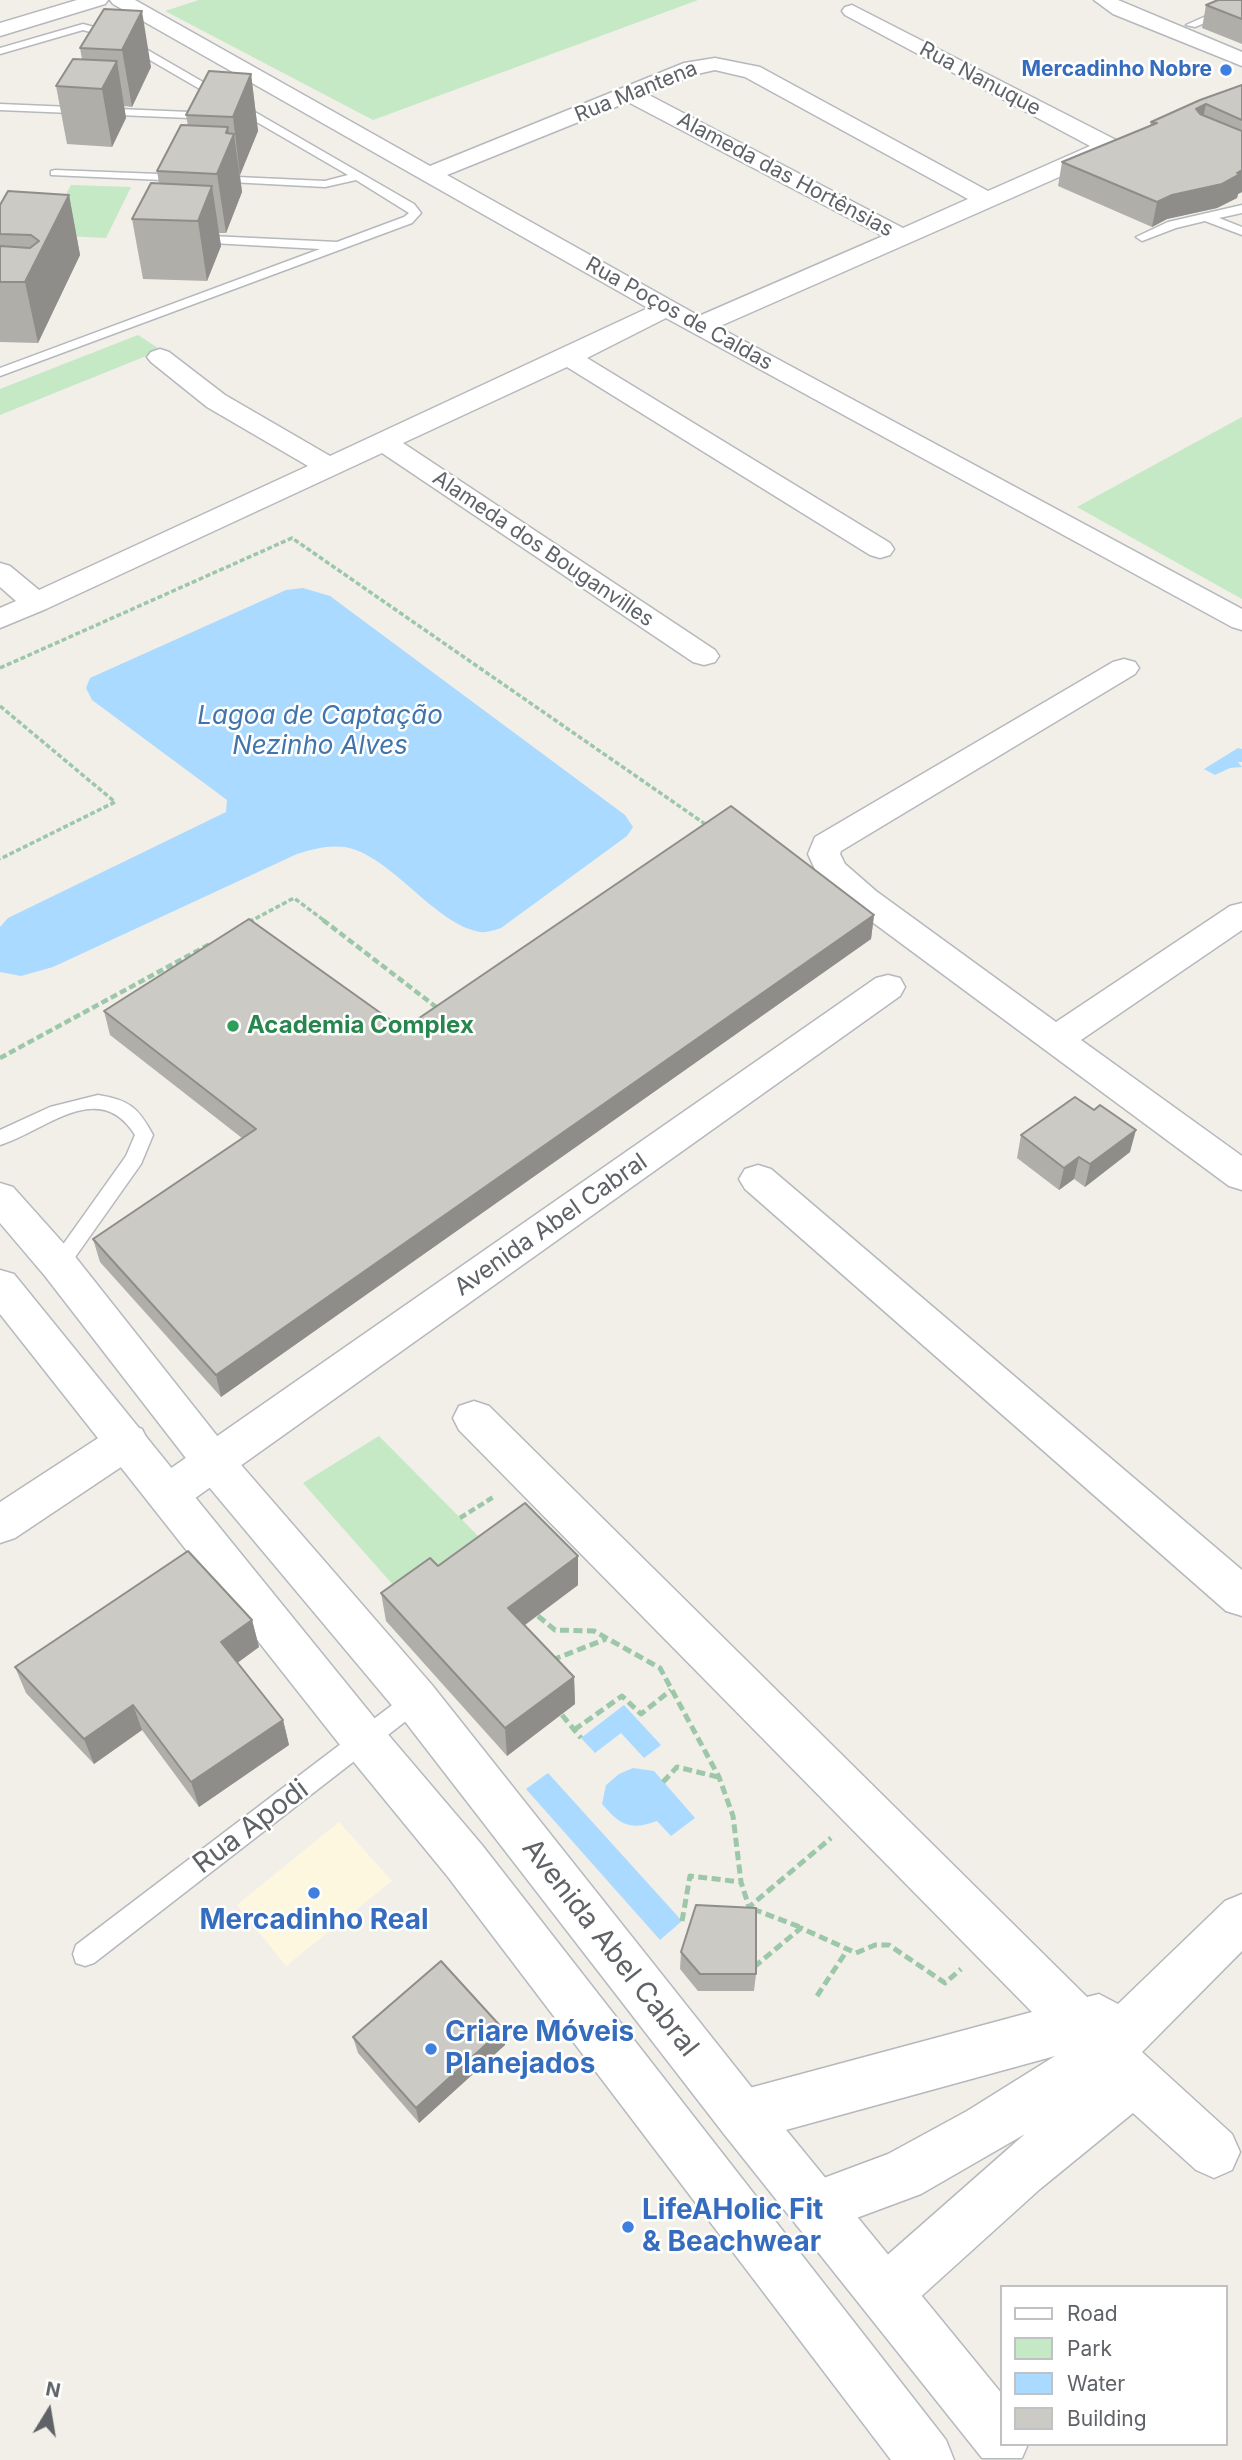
<!DOCTYPE html>
<html>
<head>
<meta charset="utf-8">
<style>
	body { margin:0 }
	#map { position:relative; width:1242px; height:2460px; overflow:hidden; background:#f1efe8; font-family:Inter,sans-serif }
	canvas { display:block }
	.legend { position:absolute; left:1000px; top:2285px; width:228px; height:161px; box-sizing:border-box; background:#fff; border:2px solid #bfc1c3; margin:0; padding:9px 12px; list-style:none; font-size:21px; color:#5f6368 }
	.legend li { display:flex; align-items:center; gap:14px; height:35px }
	.legend b { width:35px; border:2px solid #bfc1c3 }
	.north { position:absolute; left:14px; top:2376px; width:70px; height:70px; -webkit-text-stroke:5px #fff; paint-order:stroke; rotate:11deg; font-size:19px; font-weight:700; line-height:28px; text-align:center; color:#5f6368 }
	.north::after { content:''; display:block; margin:auto; width:24px; height:32px; background:#5f6368; clip-path:polygon(50% 0,100% 100%,50% 72%,0 100%) }
</style>
</head>
<body>
<div id="map">
<canvas width="1242" height="2460"></canvas>
<ul class="legend">
<li><b style="height:9px;background:#fff"></b>Road</li>
<li><b style="height:19px;background:#c5e8c5"></b>Park</li>
<li><b style="height:19px;background:#aadaff"></b>Water</li>
<li><b style="height:19px;background:#cccac5"></b>Building</li>
</ul>
<div class="north">N</div>
</div>
<script>
const ctx = document.querySelector('canvas').getContext('2d');
ctx.lineJoin = 'round';
function paint(path, color) { ctx.fillStyle = color; ctx.fill(path, 'evenodd'); }
function trace(path, color, width, dash) { ctx.strokeStyle = color; ctx.lineWidth = width; ctx.lineCap = dash ? 'butt' : 'round'; ctx.setLineDash(dash || []); ctx.stroke(path); }
function label(font, color, halo, rows, align = 'center') {
  ctx.font = font + ' Inter,sans-serif'; ctx.lineWidth = 5; ctx.setLineDash([]); ctx.textBaseline = 'middle'; ctx.strokeStyle = halo; ctx.fillStyle = color; for (const [text, x, y, turn = 0] of rows) {
    ctx.save(); ctx.translate(x, y); ctx.rotate((+turn || 0) * Math.PI / 180); ctx.textAlign = isNaN(turn) ? turn : align; if (halo) ctx.strokeText(text, 0, 0); ctx.fillText(text, 0, 0); ctx.restore();
  }
}
paint(new Path2D(`
	M339,1822L392,1881L286,1966L237,1905Z`), '#fef7e0');
paint(new Path2D(`
	M199,0H698L373,120L165,11Z
	M71,185L131,187L106,238L44,235Z
	M138,335L161,350L0,415V389Z
	M1242,417V599L1077,507Z
	M379,1436L488,1546L409,1603L303,1483Z`), '#c5e8c5');
paint(new Path2D(`
	M303,588L330,596L625,815L633,827L627,836L501,928C494,930 487,933 480,932C434,924 391,855 345,847C327,845 314,849 297,854L53,967L21,976L0,972V927L8,918L226,812L227,800L92,700L86,688L90,678L286,590Z
	M1238,748L1242,749V762H1238L1242,767L1230,768L1215,775L1204,769Z
	M624,1705L661,1745L644,1758L621,1733L595,1753L581,1738Z
	M633,1768L654,1771L695,1818L671,1836L657,1821C630,1831 620,1825 602,1804L606,1785L619,1774Z
	M548,1773L682,1921L660,1940L526,1789Z`), '#aadaff');
const service = new Path2D(`
	M1242,0V7L1195,27L1186,25Z
	M83,24L120,34L414,204L421,213L412,223L0,376V368L320,249L194,242L188,238L190,235L337,242L404,217L409,213L356,180L325,187L211,181V177L215,176L325,181L348,175L112,38L83,30L0,54V48Z
	M0,104L213,113L219,116L213,119L0,110Z
	M55,170L185,175L191,178L185,181L51,175V171Z
	M1242,205V213L1219,218L1242,227V235L1205,221L1176,228L1142,241L1136,237L1168,222Z
	M98,1095C129,1100 138,1107 153,1135L141,1164L66,1270L59,1273L52,1270L49,1265L52,1260L126,1156L135,1135C99,1077 45,1131 0,1145V1130L50,1107Z
	M416,1690L424,1693L427,1700L424,1707L94,1963L85,1966L76,1963L73,1954L76,1945L408,1693Z`);
const minor = new Path2D(`
	M77,0H108L105,4L0,36V23Z
	M110,0H135L430,166L684,63L715,58L760,67L988,191L1090,146L845,15L842,11L845,7L852,5L1118,141L1121,146L1116,152L718,327L1242,609V630L1232,627L666,318L587,358L890,543L894,549L890,555L880,558L870,555L567,367L403,443L715,650L719,656L715,662L704,665L693,662L382,453L46,609L0,628V608L16,601L0,587V563L10,566L39,590L308,466L207,407L151,362L147,357L151,352L160,349L169,352L225,395L330,456L648,308L113,4ZM715,70L745,77L968,199L903,228L647,94L697,74ZM628,102L883,236L699,316L447,175Z
	M1094,0H1118L1242,52V66L1113,14Z
	M1124,659L1135,662L1139,668L1135,674L841,851L840,854L845,864L876,891L1056,1022L1230,906L1242,903V930L1081,1040L1242,1156V1190L1229,1186L852,907L819,878L808,854L815,837L1113,662Z
	M888,975L900,978L905,987L900,996L184,1506L169,1511L154,1506L148,1493L154,1480L876,978Z
	M758,1165L771,1169L1242,1570V1616L1226,1611L745,1189L739,1179L745,1169Z
	M474,1401L489,1406L1087,1997L1099,1994L1118,2004L1225,1901L1242,1894V1951L1142,2052L1232,2134L1240,2152L1232,2170L1214,2178L1196,2170L1133,2113L1040,2189L905,2311L886,2319L867,2311L859,2292L867,2273L1025,2134L921,2194L816,2233L797,2226L790,2207L797,2188L888,2154L967,2111L1055,2056L742,2142L724,2134L716,2116L724,2098L742,2090L1032,2012L459,1430L453,1418L459,1406Z
	M127,1424L142,1429L148,1441L142,1453L15,1538L0,1543V1502L112,1429Z`);
const secondary = new Path2D(`
	M0,1183L13,1187L73,1254L229,1451L432,1685L760,2098L1002,2394V2444H1028L1022,2458H982L724,2134L400,1715L199,1475L45,1276L0,1223Z
	M0,1270L14,1274L380,1725L482,1845L946,2440L954,2460H891L448,1877L348,1755L0,1314Z`);
trace(service, '#b5b8bc', 3);
trace(minor, '#b5b8bc', 3);
trace(secondary, '#b6babf', 3);
trace(new Path2D(`
	M0,668L292,538L708,826
	M0,706L115,802L0,859
	M249,922L294,898L326,922`), '#9cc7a9', 3.5, [5, 2.5]);
trace(new Path2D(`
	M323,920L440,1010
	M248,923L253,920
	M0,1058L210,944
	M460,1518L495,1496`), '#9cc7a9', 4.5, [7, 3.5]);
trace(new Path2D(`
	M538,1616L555,1630L594,1631L660,1668L719,1777L733,1816L741,1882L749,1907L831,1838
	M552,1660L606,1639
	M562,1715L581,1738
	M574,1730L622,1696L641,1714L671,1690
	M663,1782L677,1767L718,1777
	M753,1909L800,1927
	M682,1921L690,1876L741,1882
	M754,1967L801,1928L856,1953L875,1945H889L945,1983L961,1969
	M817,1996L848,1949`), '#9cc7a9', 5, [9, 4.5]);
paint(service, '#fff');
paint(minor, '#fff');
paint(secondary, '#fff');
paint(new Path2D(`
	M1242,0V44L1202,28L1206,5Z
	M104,9L151,67L132,107L124,106L126,118L112,147L67,144L56,86L82,59L80,48Z
	M251,74L258,131L240,175L242,192L226,233H219L221,246L207,281L143,279L132,219L159,183L157,171L188,126L186,115Z
	M1242,85V192L1238,194L1237,198L1217,208L1167,219L1152,227L1058,186L1062,162L1150,126L1151,122Z
	M69,195L80,255L38,343L0,342V205Z
	M874,915L871,939L221,1397L100,1262L93,1239L242,1138L110,1035L104,1011L403,1029Z
	M1021,1135L1130,1152L1085,1187L1074,1179L1059,1190L1017,1158Z
	M578,1556V1585L525,1625L574,1677L575,1704L507,1756L386,1621L381,1593L438,1566Z
	M252,1620L259,1647L237,1663L283,1720L289,1745L199,1807L142,1730L94,1764L26,1693L15,1667Z
	M681,1952L756,1974L754,1991H698L680,1969Z
	M503,2029L505,2045L419,2123L358,2053L353,2037Z`), '#afaea9');
paint(new Path2D(`
	M142,11L151,67L132,107L122,50Z
	M117,61L126,118L112,147L102,89Z
	M251,74L258,131L240,175L233,117Z
	M1206,104L1201,128L1196,109Z
	M228,127L230,143L234,134L242,192L226,233L217,174L226,133Z
	M1242,170V192L1238,194L1237,198L1217,208L1167,219L1152,227L1157,202L1172,195Z
	M212,186L221,246L207,281L198,221Z
	M69,195L80,255L38,343L25,282Z
	M874,915L871,939L221,1397L216,1375Z
	M1136,1130L1130,1152L1085,1187L1090,1164Z
	M1079,1157L1074,1179L1059,1190L1064,1168Z
	M578,1556V1585L510,1636L508,1608Z
	M252,1620L259,1647L229,1669L221,1642Z
	M574,1677L575,1704L507,1756L505,1728Z
	M133,1705L142,1730L94,1764L84,1739Z
	M283,1720L289,1745L199,1807L191,1782Z
	M503,2029L505,2045L419,2123L416,2108Z`), '#8f8d8a');
const building = new Path2D(`
	M1218,0H1242V19L1206,5Z
	M104,9L142,11L122,50L80,48Z
	M73,59L117,61L102,89L56,86Z
	M209,71L251,74L233,117L186,115Z
	M1242,85V120L1206,104L1196,109L1200,114L1242,131V170L1237,173H1242L1222,184L1172,195L1157,202L1062,162L1157,123L1151,122L1200,100Z
	M181,125L228,127L226,133L234,134L217,174L157,171Z
	M151,183L212,186L198,221L132,219Z
	M8,191L69,195L25,282H0V246L30,248L39,241L31,235L0,234V205Z
	M731,806L874,915L216,1375L93,1239L256,1129L104,1011L249,919L403,1029Z
	M1075,1097L1094,1110L1100,1105L1136,1130L1090,1164L1079,1157L1064,1168L1021,1135Z
	M525,1503L578,1556L508,1608L574,1677L505,1728L381,1593L430,1558L438,1566Z
	M188,1551L252,1620L221,1642L283,1720L191,1782L133,1705L84,1739L15,1667Z
	M696,1905L756,1908V1974H700L681,1952Z
	M441,1961L503,2029L416,2108L353,2037Z`);
paint(building, '#cccac5');
trace(building, '#8f8d8a', 2);
for (const [x, y, r, color] of [
	[1226,70,7,"#3f7fe0"],
	[233,1026,7,"#2e9e5b"],
	[314,1893,7,"#3f7fe0"],
	[431,2049,7,"#3f7fe0"],
	[628,2227,7,"#3f7fe0"]
]) { const dot = new Path2D(); dot.arc(x, y, r, 0, 2 * Math.PI); ctx.fillStyle = color; ctx.fill(dot); trace(dot, '#fff', 2.5); }
label('bold 21px', '#366cbe', '#fff', [
	["Mercadinho Nobre",1212,70]
], 'right');
label('21px', '#5f6368', '#fff', [
	["Rua Nanuque",980,79,28],
	["Rua Mantena",636,92,-22],
	["Alameda das Hortênsias",785,175,28],
	["Rua Poços de Caldas",679,314,29],
	["Alameda dos Bouganvilles",543,549,34]
]);
label('bold 24px', '#27864d', '#fff', [
	["Academia Complex",247,1026]
], 'left');
label('24px', '#5f6368', '#fff', [
	["Avenida Abel Cabral",551,1225,-35]
]);
label('italic 26px', '#4174aa', '#fff', [
	["Lagoa de Captação",320,716],
	["Nezinho Alves",320,746]
]);
label('28px', '#5f6368', '#fff', [
	["Rua Apodi",251,1827,-37],
	["Avenida Abel Cabral",610,1948,52]
]);
label('bold 28px', '#366cbe', '#fff', [
	["Mercadinho Real",314,1921,"center"],
	["Criare Móveis",445,2033],
	["Planejados",445,2065],
	["LifeAHolic Fit",642,2211],
	["& Beachwear",642,2243]
], 'left');
</script>
</body>
</html>
